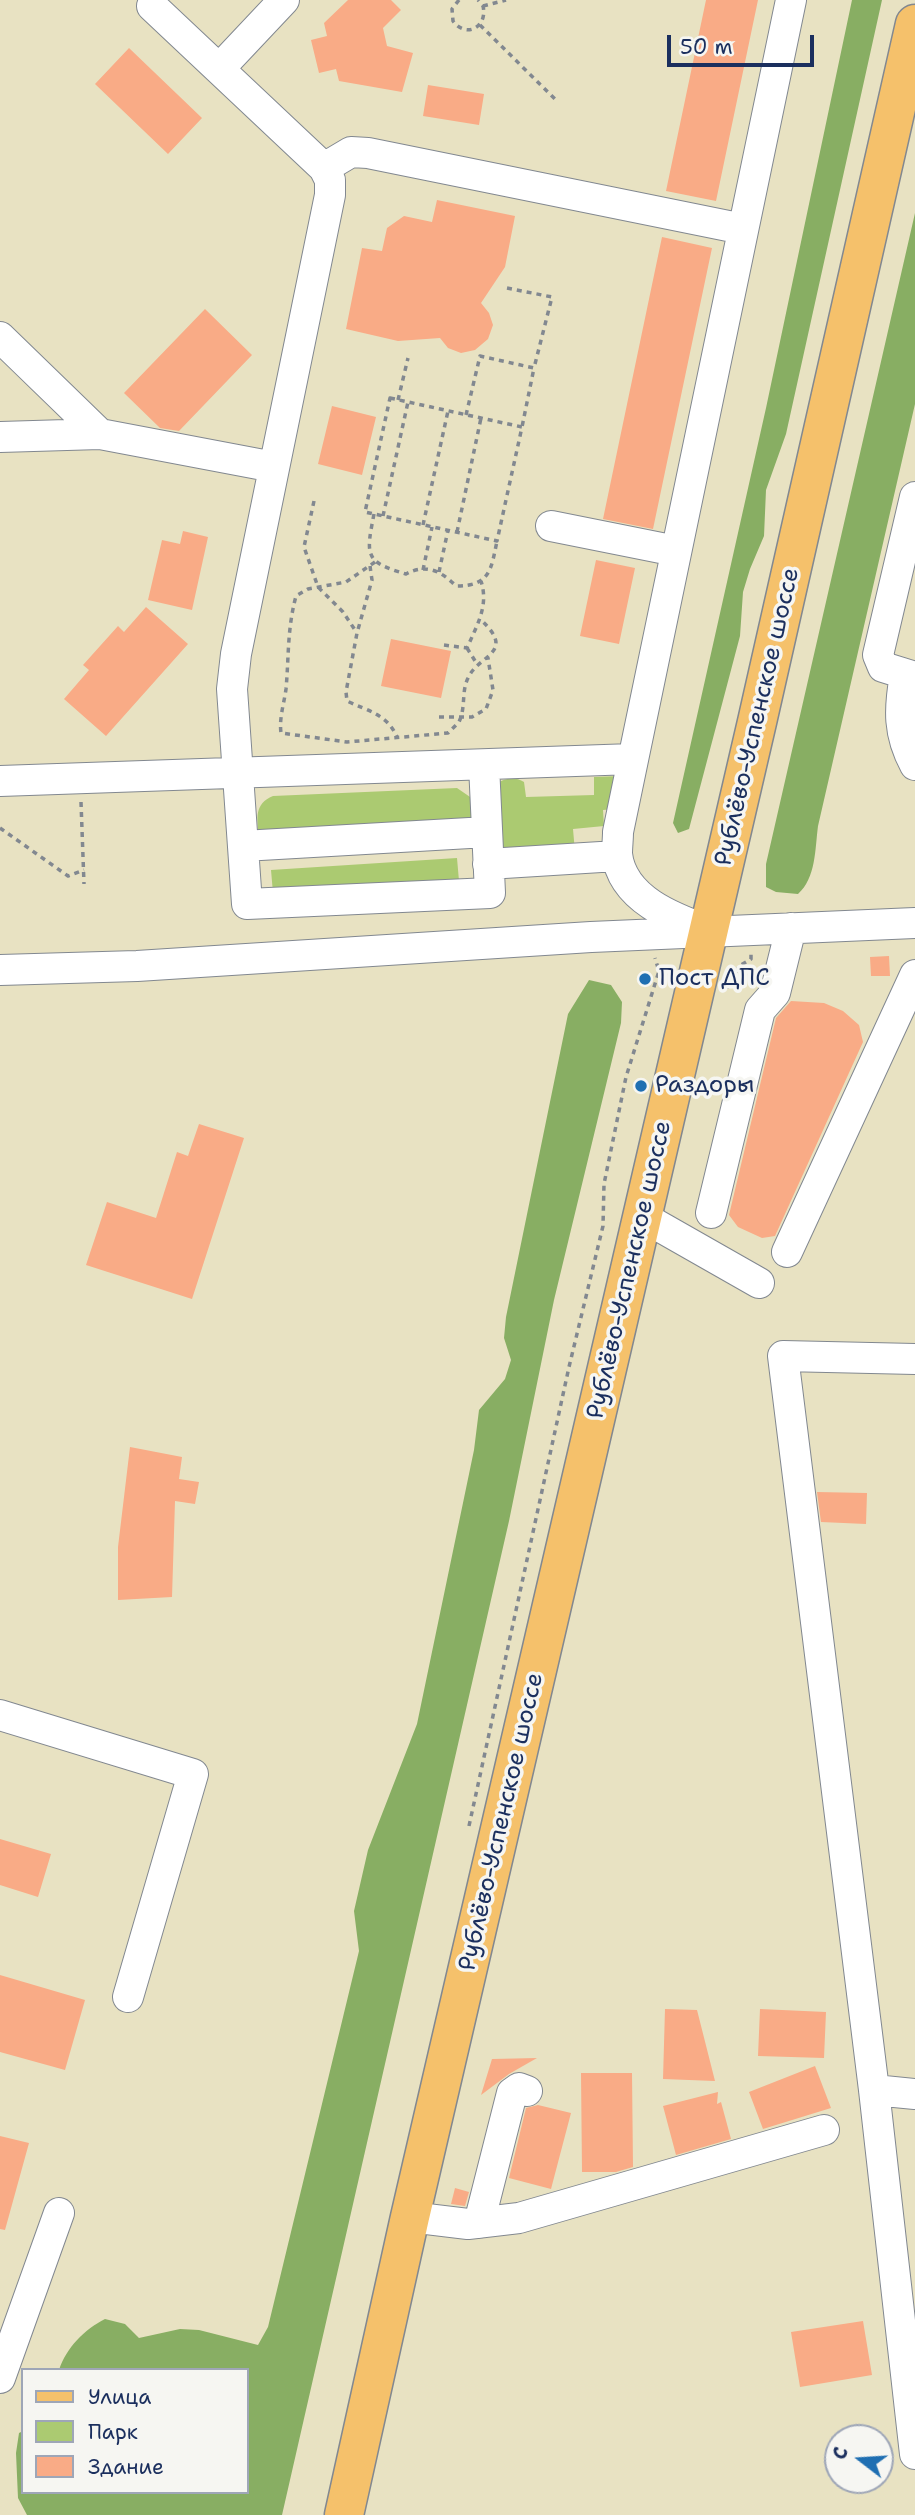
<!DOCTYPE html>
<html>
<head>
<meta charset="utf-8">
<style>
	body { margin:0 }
	#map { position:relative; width:915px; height:2515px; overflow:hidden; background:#e8e2c2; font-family:"Shantell Sans",sans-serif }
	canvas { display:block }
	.legend { position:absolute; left:21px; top:2368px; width:228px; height:126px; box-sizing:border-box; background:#f6f6f2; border:2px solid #9ea6b7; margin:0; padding:9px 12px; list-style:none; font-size:21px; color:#1b2f5e }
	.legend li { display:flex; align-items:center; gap:14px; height:35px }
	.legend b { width:35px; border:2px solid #9ea6b7 }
	.north { position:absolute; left:824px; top:2424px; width:70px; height:70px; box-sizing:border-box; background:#f6f6f2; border:2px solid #9ea6b7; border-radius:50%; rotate:287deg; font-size:19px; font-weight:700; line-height:28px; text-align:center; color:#1b2f5e }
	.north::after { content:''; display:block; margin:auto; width:24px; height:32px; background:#1f6fb2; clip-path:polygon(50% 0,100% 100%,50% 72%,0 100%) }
	.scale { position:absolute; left:667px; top:35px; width:147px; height:32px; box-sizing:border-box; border:4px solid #1b2f5e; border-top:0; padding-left:9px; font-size:21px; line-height:24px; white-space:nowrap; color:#1b2f5e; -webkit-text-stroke:5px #f6f6f2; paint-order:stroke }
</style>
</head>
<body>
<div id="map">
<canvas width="915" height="2515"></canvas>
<ul class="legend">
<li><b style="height:9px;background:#f5c16b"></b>Улица</li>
<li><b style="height:19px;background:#abca71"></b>Парк</li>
<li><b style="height:19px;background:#f9ab86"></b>Здание</li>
</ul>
<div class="north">С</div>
<div class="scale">50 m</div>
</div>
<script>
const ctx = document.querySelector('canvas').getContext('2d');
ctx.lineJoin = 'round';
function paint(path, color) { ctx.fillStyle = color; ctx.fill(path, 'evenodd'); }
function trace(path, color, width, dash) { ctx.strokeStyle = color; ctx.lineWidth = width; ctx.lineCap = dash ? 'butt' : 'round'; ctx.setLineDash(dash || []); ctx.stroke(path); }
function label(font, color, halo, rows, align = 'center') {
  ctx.font = font + ' "Shantell Sans",sans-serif'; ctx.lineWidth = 7; ctx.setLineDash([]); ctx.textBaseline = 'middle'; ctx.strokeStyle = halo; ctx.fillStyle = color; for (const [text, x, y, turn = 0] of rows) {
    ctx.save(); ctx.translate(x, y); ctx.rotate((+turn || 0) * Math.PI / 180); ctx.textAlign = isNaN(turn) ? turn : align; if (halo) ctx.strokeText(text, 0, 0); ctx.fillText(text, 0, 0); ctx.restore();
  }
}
paint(new Path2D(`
	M621,776L615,809L603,810L604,826L573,829L575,852H509L499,844L495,785C503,778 515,776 524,782L526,797L594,795V777Z
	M457,788L473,799L474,822L259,836C257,818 254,804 273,796Z
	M457,858L459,881L273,893L271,870Z`), '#abca71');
paint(new Path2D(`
	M852,0H882L786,434L766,490L764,536L750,569L743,592L740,636L689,829L678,833L673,823L766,408Z
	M915,213V404L818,826C815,849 816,878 798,894L776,892L766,887V864Z
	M589,980L611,985L622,1002L621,1023L554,1300L509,1521L282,2515H27L18,2498L16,2453L19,2433L23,2431V2492H247V2370H59C66,2348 85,2329 105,2319L125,2324L139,2338L180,2329L199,2330L258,2345L268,2327L359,1951L354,1911L368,1850L417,1724L474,1450L479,1410L505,1379L511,1360L504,1338L506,1317L568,1014Z`), '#88ae63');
paint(new Path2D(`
	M348,0H391L401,10L383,28L387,46L413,53L402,92L339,81L336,69L319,73L311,40L327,36L324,23Z
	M706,0H758L716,201L666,191Z
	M129,48L202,118L168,154L95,84Z
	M428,85L484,94L479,125L423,116Z
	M437,200L515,216L505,267L481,303L489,313L493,325L488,339L475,350L461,353L448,348L440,338L398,341L346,329L362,248L382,251L387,228L404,216L432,222Z
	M662,237L712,248L653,529L603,519Z
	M205,309L252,355L179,431L160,428L124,393Z
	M332,406L376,417L362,475L318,464Z
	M183,531L208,537L192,610L148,600L162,540L180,544Z
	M596,560L635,568L619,644L580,636Z
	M146,607L188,644L106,736L64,699L89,670L83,665L118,626L124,632Z
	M391,639L451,651L441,698L381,686Z
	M889,956L890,976H871L870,957Z
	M791,1001L824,1003L843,1011L859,1025L863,1042L775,1236L762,1238L738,1227L729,1215L776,1018Z
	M199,1124L244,1138L192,1299L86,1265L107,1202L156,1218L177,1152L188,1156Z
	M130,1447L182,1457L179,1479L199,1482L195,1504L175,1501L172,1597L118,1600V1547Z
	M817,1492L867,1493L866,1524L821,1522Z
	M0,1839L51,1854L38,1897L0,1885Z
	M0,1975L85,2000L65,2070L0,2052Z
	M665,2009L697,2010L715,2081L663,2079Z
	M760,2009L826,2012L824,2058L758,2056Z
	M537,2058L509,2074L481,2095L492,2059Z
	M815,2066L831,2108L763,2129L749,2092Z
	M581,2073H632L633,2167L616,2172H582Z
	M718,2092L717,2104L721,2102L731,2139L676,2155L663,2106Z
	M538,2105L571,2113L551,2189L509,2178L526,2108Z
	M0,2136L29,2143L5,2230L0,2229Z
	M455,2188L469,2192L465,2206L451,2204Z
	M863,2321L872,2375L800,2387L791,2332Z`), '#f9ab86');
const minor = new Path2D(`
	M152,6L324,168L330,180V195L236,654L232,689L247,904L490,893L484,765
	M219,69L284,0
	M324,168L351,152L368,153L743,229
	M0,337L100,434
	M0,437L100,434L274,467
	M915,497L878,655L883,667L915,677
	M551,526L676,551
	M905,675C899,709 898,734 915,765
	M0,781L633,759
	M243,846L487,832
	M488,864L617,856
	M709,931C673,918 622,899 617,854C617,847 618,839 618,832L791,0
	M0,970L137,966L591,937L915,923
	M711,1213L760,1010L775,993L791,928
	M643,1217L759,1283
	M787,1252L915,975
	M915,1359L783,1356L874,2090L915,2454
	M0,1715L193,1774L128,1997
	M874,2090L915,2094
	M410,2217L468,2224L519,2218L824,2130
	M479,2223L512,2093L519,2088L527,2091
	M0,2378L59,2213`);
const major = new Path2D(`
	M344,2515L410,2217L757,722L915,24`);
trace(minor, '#828890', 32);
trace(major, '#828890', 41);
trace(new Path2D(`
	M459,0L452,9L453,21C466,39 488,27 483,6L478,0
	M483,6L506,0
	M480,25L555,99
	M507,288L552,297L534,368
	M390,398L522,427L497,541L365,512Z
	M398,400L408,358
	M466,415L480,356L534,368L522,427
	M314,501L304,547L318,587L343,612L357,633
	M374,514C366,555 364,562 406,574C426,563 441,571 456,586C490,586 491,570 497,541
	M383,516L408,402
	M423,525L448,411
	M457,532L481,418
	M375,562L346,582L308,589L296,596C287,630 289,656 286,689C284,704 279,718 281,733L347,742L448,733L459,722L461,717C465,704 462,690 468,678C478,655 517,653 481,620
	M370,566L372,580L357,633L346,692L347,701C368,711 387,714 397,737
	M423,570L432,527
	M439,572L448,530
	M444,645L467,648C477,625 489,606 481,581
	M467,648L477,664
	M439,717H472L486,709L493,690L488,658
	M81,802L84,884
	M0,828L68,876L84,870
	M725,986L728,987L739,966L751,959V954
	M469,1826L569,1367L603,1226L604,1184L626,1077L659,971L655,958`), '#828890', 3.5, [5, 5]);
trace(minor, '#fff', 30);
trace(major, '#f5c16b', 38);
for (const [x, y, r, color] of [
	[645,979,7,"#1f6fb2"],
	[641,1086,7,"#1f6fb2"]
]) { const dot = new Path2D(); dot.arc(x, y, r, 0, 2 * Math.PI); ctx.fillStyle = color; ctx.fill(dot); trace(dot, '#f6f6f2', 2.5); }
label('24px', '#1b2f5e', '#f6f6f2', [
	["Рублёво-Успенское шоссе",758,717,-77],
	["Рублёво-Успенское шоссе",630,1270,-77],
	["Рублёво-Успенское шоссе",502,1822,-77]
]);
label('24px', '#1b2f5e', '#f6f6f2', [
	["Пост ДПС",659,979],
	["Раздоры",655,1086]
], 'left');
</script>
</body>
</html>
